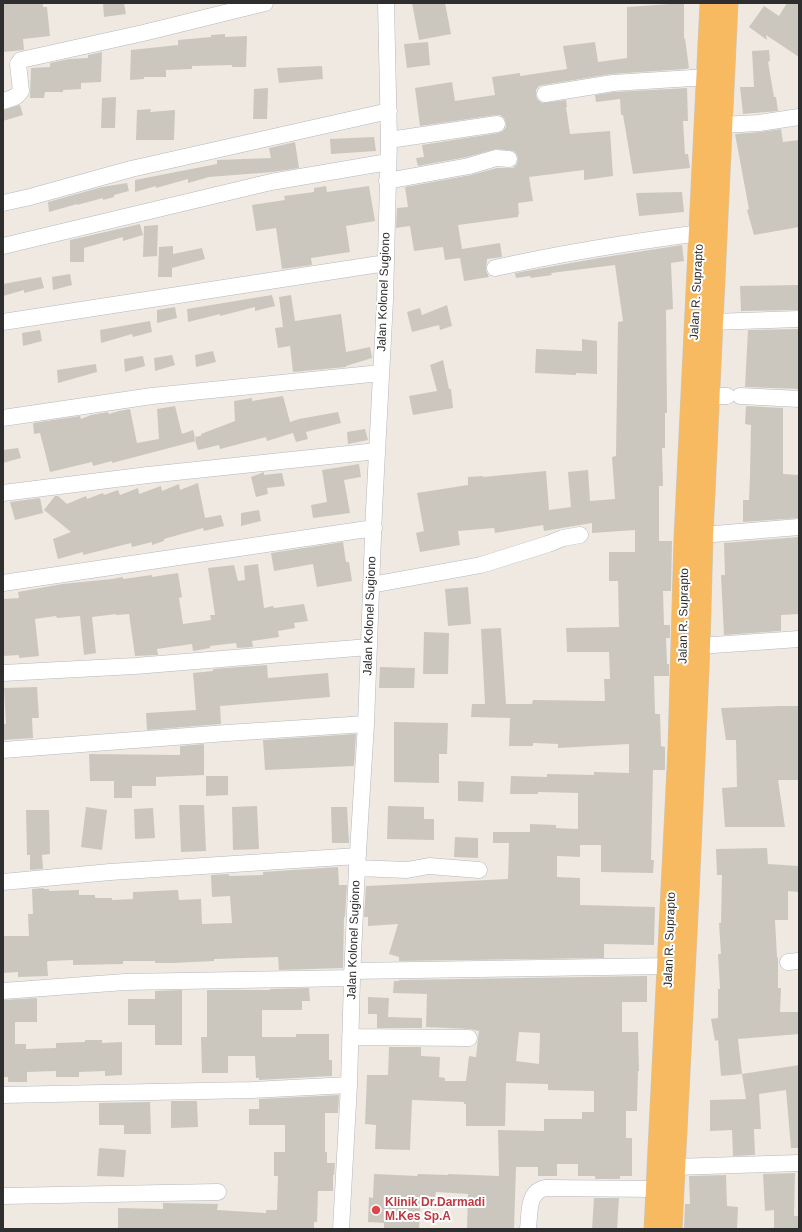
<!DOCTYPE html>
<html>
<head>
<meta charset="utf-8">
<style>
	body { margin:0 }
	#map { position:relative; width:802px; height:1232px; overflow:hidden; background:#efe9e1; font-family:Helvetica,sans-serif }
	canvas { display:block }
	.frame { position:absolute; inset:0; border:4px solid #2e2e2e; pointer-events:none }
</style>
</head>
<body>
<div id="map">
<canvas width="802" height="1232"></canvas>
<div class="frame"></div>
</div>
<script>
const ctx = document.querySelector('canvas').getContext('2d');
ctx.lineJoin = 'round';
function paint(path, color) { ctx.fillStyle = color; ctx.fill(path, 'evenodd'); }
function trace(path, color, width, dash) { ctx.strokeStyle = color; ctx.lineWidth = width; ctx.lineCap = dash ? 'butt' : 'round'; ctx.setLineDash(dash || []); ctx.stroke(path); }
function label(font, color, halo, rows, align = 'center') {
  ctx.font = font + ' Helvetica,sans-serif'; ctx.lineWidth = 4; ctx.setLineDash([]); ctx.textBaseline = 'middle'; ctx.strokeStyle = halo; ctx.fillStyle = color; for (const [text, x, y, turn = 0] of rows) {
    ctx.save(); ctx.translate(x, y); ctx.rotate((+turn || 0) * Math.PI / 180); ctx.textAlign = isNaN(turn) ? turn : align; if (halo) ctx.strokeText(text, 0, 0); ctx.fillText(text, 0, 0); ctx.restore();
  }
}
paint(new Path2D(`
	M3,3H43V7H47L50,36L23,39L24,50L3,52Z
	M103,3H124L126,14L104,17Z
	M412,3H445L451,34L419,40Z
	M684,3V39L685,38L689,68L686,69L611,74L543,85L539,86L536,90V96L538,100L542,103L566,100L567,107H566L570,134L610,131L613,176L584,180V170L529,177L533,201L518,203L519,214L518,215V217L458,225L462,249L500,243L502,257L487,259L486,270L489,277L464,281L460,258L445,260L443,247L414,251L410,226L396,228L397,208L408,207L405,187L471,175L497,168H513L517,164L518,159L517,155L514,151L496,149L467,157L418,166L416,158L424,157L422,145L498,133L503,131L506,127V123L504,118L500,115H496L420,126L415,88L452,82L455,101L495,95L492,77L520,73V76L567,69L563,46L595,42L598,62L627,58V7Z
	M787,3H799V57L766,35L767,40L749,27L764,6L779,16Z
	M225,34V37L247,36L246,67H232V65L192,66V69L166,70V77H144V79L130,80L131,50L178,45V40L211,37V35Z
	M428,42L430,65L407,68L404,44Z
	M769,50L770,61L768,62L774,97H776L778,111L743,114L740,87H754L752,51Z
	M102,52L101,82L81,83V89L63,90V92H45L44,98H30L31,68L50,67V63L69,59L88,58V55Z
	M322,66L323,79L279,83L277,68Z
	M268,88L267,119H253L254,89Z
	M687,88L688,121H683L685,154H688L690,168L633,174L623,115H621L620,99L596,102L595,95L614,92Z
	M116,97L115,128H101L102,98Z
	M20,105L23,115L3,121V110Z
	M151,109L150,112L175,110L174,140H136L137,110Z
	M781,129L783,142L799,140V227L754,235L747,210L749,209L735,134L760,132Z
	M374,137L376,151L331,154L330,139Z
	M295,142L299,168L273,172L209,177L188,183V179L156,188V186L135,192V180L217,164V160L271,158L269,148Z
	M127,183L129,191L114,195V197L103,200V198L77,205V204L49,212L48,202L102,187Z
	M326,186L327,192L369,186L375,221L346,226L350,252L311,258L312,265L282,269L276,228L256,231L252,205L285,200L284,196L314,192V188Z
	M682,192L684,212L639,216L636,193Z
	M140,224L143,235L123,241V237L84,248V262H70V240Z
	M158,225L157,256L143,257L144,226Z
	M682,245L684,261L671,263L673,309L666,310L667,413H665V448H662L663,486H659V541H672L671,591H663L664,625H670V638H666L667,664H669V676H654L655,714H660L661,746L665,747V770H653L651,860H654L653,873L601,872V845H580V857L557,856V877L580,878V905L655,907L654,945L604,944V958L399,961V957L389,954L398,924L368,926V917H364L366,886L508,879L509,843H493V832H530V824L556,825V828L578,829V793L538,792V794H510L511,776L547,777V774L594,775V772L629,773V744L558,748V744L533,743V746H509L510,718L471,717L472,704H485L481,629L501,628L506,704H532L533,700L605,701L604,679H610L609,652H567L566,628L619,627L618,581H609V552H635V530L592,533V523L544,531L543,525L495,533L494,528L458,531L460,545L420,552L416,533L424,531L417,493L468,485V477L483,476V477L546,471L549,510L571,507L568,472L588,470L590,501L615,499L612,457L616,456L618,322L623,321L615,265L551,273L552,275L531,278L530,276L516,278L515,273L599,258Z
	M173,246V254L202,248L205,259L172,268V277H158L159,247Z
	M70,274L72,285L53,290L52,277Z
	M41,277L44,288L24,293V290L3,296V284Z
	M799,285V310L741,311L740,286Z
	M272,295L275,306L255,311V307L220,316V314L188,322L187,309Z
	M291,295L295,321L341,314L346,352L370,347L372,358L346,366V367L293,372L290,346L278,348L275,328L283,327L279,297Z
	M447,305L452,326L440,330L439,325L412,332L407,312L420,308L422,315Z
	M175,307L177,318L157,323V310Z
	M150,321L152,332L133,337L132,334L101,343L100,330Z
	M799,329V389L745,387L748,330Z
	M40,330L42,341L23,346L22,333Z
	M582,339L597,341V374L576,373V375L535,373L536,349L582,351Z
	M213,351L216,362L196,367L195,355Z
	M172,355L175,365L155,371L154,358Z
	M143,356L145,366L125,372L124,359Z
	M443,360L449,389H451L453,408L413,415L409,396L437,391L430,365Z
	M96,364L97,372L58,383L57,370Z
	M283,396L290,422L299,419L338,412L341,423L306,432L308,439L296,442L293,433L267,441L266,437L220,449L219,445L198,450L194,437L201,436V434L235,421L234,401L252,398V401Z
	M175,406L182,434L193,430L196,441L112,463V461L93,466L92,462L50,472L40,433L34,434L33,423L80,416L81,419L91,415L108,412L109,414L119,411L130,409L137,443L159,439L157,409Z
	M746,406L783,408V474L799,475V518L743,522V500H749L750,474L751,425L745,424Z
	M365,429L368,440L348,444L347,432Z
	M18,448L21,458L3,463V450Z
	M359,464L361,477L344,480L350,513L313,518L311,505L327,502L322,470Z
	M264,472V475L282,473L285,486L267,488L268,494L256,497L251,477Z
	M198,483L205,518L221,515L224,526L204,531L203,528L164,539V541L152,545V542L132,547L131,543L83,555V552L58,559L53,539L71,532L44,510L55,496H58L67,504L86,496L87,499L103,493L104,495L118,490L120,495L138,488L139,494L161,486L162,491L179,484L180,490Z
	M40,498L43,513L15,520L10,502Z
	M259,510L261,521L241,526V513Z
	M799,537V614L781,615V631L724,635L721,575H725L724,543Z
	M343,542L346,562H349L352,581L317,587L313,564L274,571L271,553Z
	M258,564L264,608L273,606L274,608L304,604L308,621L294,623L295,628L278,631L279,637L252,641L253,647L237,648L236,643L210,646V648L193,651L192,644L157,649L158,655L135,656L129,614L116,615V614L92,617L96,653L84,655L80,616L57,618L56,616L35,619L39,656L19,658V655L3,656V599L19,598L18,592L62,584L112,579L123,577V579L152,575V577L178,573L182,597L179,598L183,624L211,620L210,615H215L208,568L234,565L238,581L245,580L244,566Z
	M468,587L471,624L448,626L445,589Z
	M424,632L449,633L448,674H423Z
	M267,665L268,678L328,673L330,697L220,706L221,724L147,730L146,713L196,710L193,673L213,671V669Z
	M380,667L415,668L414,688H379Z
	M37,687L39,718H32L33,738L3,740V724H6L4,688Z
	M781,706H799V780H778L785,827H725L722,788L737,787L736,740H726L721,708Z
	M394,722L448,723L447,754H439V783L394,782Z
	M356,734L354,766L265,770L263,740Z
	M204,744V775L156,777V786H132V798H114V781H90L89,754L180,755V746Z
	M206,776H228V795L206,796Z
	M458,781L484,782L483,802L458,801Z
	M179,805H204L206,851L181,852Z
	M257,806L259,849L233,850L232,807Z
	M388,806L424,807V819H434V840L387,839Z
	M86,807L107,810L102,850L81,847Z
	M331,807H347L349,843H332Z
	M153,808L155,838L135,839L134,809Z
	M26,810H49L50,854L42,855L43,869L30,870V855H27Z
	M455,837L478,838V858L454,857Z
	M767,848L768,864L799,866V892L788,891V920H775L777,957L778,958V988H781L780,1012H799V1034L738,1039L742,1074L721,1076L718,1040L715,1041L711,1019L718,1018V989H720L718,954H721L719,923H721L722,875H717L716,849Z
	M338,867L339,885H347L345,917H344L343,968L279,970L278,957L214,959V961L173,963H155V961H123V964L73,965V960L49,961L47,962L48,976L18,977V972L3,973V936H29L28,914H33L32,889L44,888V889H49V891L79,890V895H95V898H112V900L133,899V892L178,890L179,900L201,899L202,924L232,923L230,896L212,897L211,875L229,874V876L263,875V872Z
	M647,976V1002H622V1032H638L639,1071H638L637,1111H626V1138H632V1176H620V1179H595V1176H578V1164H557V1176H538V1167H516L514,1229H467L468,1194L436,1192L435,1197L421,1196L419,1229H384V1223L368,1222L369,1197L373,1198L374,1174L417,1176L418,1174L448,1175V1174L499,1176L498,1130L544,1131V1119H582V1112H594V1091L548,1090V1084L506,1083L505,1126H466V1104H464V1102L412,1100L410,1150L375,1149L376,1125L365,1124L367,1075H388L389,1047H421V1056L440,1057L439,1077L445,1078V1081H466L469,1056L476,1057L478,1038L479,1031L469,1029L426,1027L427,994L393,993L394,981H399V980ZM519,1032L540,1033L539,1064L516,1061Z
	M309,988L310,1001H302V1010H262V1037H296V1034H329V1060H332V1076L259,1080V1078H256L255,1056H228V1073H202L201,1037H207V990H270V989Z
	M182,990V1045H155V1025H128V999H155V991Z
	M368,997L389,998L388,1017L422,1018V1028H377V1014H368Z
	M37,998V1022H15V1044H26V1049L56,1048V1043L85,1042V1040H102V1043L122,1042V1075L105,1076V1071L79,1072V1077H56V1071L27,1072V1082H8V1077H3V1000Z
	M799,1065V1148H791L786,1090L759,1094L761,1129H754L755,1155L733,1156L732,1130L710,1131V1100L746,1099L742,1074Z
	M339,1095L338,1113H325V1152H327V1163H335L334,1175H333V1191H318L317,1222H314V1229H118V1208L163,1209V1203L218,1204L217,1210L266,1213V1210H277L278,1176H274V1152H285V1125H249V1109H259V1099Z
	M171,1101H197L198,1127L171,1128Z
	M150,1102L151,1134H124V1125H99V1103Z
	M99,1148L126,1150L124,1177L97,1176Z
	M795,1173L794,1216H799V1229H774V1210L765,1211L763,1174Z
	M726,1175L727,1206L738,1207L737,1229H684L685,1204H690L689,1176Z
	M594,1198H619L617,1229H592Z`), '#cbc7bf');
const minor = new Path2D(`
	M545,94L613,83L708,77
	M3,101C10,99 17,98 21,91L18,64L21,60L143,33L265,3
	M721,125L759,123L799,117
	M389,140L497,124
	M387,181L469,166L496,158L509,159
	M3,203L30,197L131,169L389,111
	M3,246L271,182L388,162
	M495,268C563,253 631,242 700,233
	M3,322L386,263
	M712,322L799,319
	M709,396H727
	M740,396L799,399
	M3,418L152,396L381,373
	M3,493L148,475L377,451
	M702,535L799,527
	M3,583L374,528
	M371,585L481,565L548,544L563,538L580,535
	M699,646L799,639
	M3,673L135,666L369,647
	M3,750L227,733L366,724
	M357,868L407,870L429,866L479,870
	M3,882L110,872L358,856
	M788,962L799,961
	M352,971L668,966
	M3,991L125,982L352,978
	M350,1037L469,1038
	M3,1095L252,1090L349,1085
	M674,1167L799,1163
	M3,1196L218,1192
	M341,1229L349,1085L352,978L357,868L366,724L374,510L385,300L389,140L386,3
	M528,1229C530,1213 527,1191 546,1188L657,1189`);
const trunk = new Path2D(`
	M655,1229L679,748L685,538L711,3
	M671,1229L688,895L699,646L702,535L727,3`);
trace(minor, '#b4b7c1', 17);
trace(trunk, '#c9c9c9', 23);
trace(minor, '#fff', 16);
trace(trunk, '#f8ba60', 22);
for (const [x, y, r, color] of [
	[376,1210,5,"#e0444e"]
]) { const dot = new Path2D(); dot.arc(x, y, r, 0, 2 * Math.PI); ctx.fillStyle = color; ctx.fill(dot); trace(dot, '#fff', 1.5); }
label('12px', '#2e2e2e', '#fff', [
	["Jalan Kolonel Sugiono",384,292,-88],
	["Jalan R. Suprapto",697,292,-87],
	["Jalan Kolonel Sugiono",370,616,-88],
	["Jalan R. Suprapto",684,616,-89],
	["Jalan Kolonel Sugiono",354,940,-88],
	["Jalan R. Suprapto",670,940,-88]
]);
label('bold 12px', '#be3a42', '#fff', [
	["Klinik Dr.Darmadi",385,1203],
	["M.Kes Sp.A",385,1217]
], 'left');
</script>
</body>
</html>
